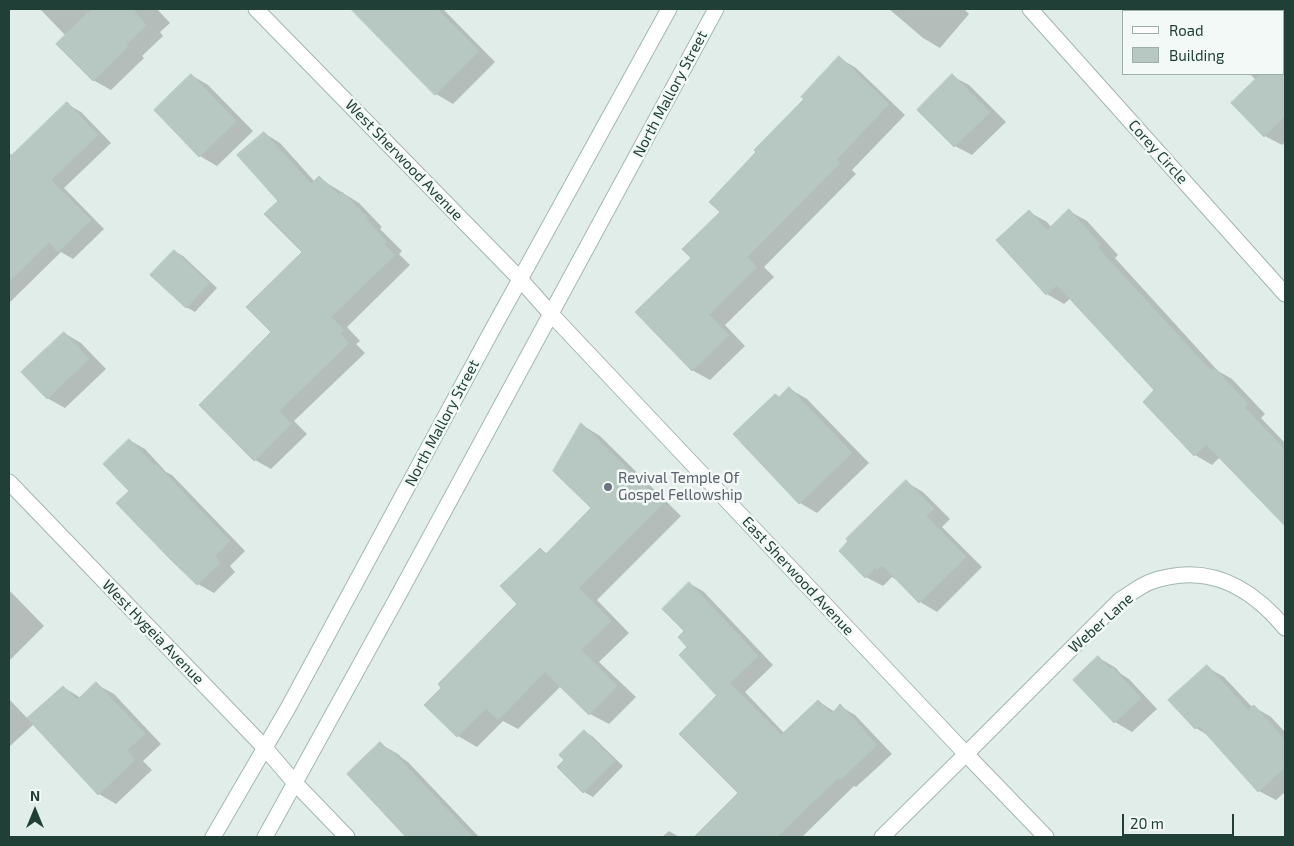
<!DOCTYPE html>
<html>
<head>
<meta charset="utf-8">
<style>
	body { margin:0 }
	#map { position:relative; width:1294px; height:846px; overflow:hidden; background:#e1ede8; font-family:"Exo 2",sans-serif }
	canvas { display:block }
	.frame { position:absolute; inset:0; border:10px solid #204037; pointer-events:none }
	.legend { position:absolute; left:1122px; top:10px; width:162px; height:65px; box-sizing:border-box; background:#f2f9f6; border:1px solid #9eafaa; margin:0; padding:6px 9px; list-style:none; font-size:15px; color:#204037 }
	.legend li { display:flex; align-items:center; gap:10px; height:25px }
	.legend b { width:25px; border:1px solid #9eafaa }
	.north { position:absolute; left:10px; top:786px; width:50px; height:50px; -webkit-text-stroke:4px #f2f9f6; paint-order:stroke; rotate:0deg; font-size:14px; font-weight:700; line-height:20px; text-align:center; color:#204037 }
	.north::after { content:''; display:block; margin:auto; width:18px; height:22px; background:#204037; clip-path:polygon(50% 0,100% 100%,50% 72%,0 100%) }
	.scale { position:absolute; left:1122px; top:814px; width:112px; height:22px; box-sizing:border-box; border:2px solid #204037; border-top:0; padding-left:6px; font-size:15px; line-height:18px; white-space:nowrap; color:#204037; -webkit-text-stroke:4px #f2f9f6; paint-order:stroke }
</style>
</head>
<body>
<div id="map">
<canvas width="1294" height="846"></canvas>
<div class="frame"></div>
<ul class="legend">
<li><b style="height:6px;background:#fff"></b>Road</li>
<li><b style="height:14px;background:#b6c8c1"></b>Building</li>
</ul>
<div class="north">N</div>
<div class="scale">20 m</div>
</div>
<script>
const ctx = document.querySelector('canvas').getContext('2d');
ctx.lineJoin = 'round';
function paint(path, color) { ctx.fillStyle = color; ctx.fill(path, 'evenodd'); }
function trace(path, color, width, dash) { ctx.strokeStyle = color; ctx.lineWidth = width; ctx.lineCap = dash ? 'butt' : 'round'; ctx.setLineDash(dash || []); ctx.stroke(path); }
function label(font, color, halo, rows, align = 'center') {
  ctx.font = font + ' "Exo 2",sans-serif'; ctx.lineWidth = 5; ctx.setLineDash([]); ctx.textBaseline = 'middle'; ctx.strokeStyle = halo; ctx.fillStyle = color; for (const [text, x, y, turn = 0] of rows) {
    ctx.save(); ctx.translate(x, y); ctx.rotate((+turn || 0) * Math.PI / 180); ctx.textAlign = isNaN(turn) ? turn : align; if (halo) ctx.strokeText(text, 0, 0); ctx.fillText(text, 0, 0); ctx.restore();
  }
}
paint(new Path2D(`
	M40,9H157L170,23L160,32L163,36L142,56L144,58L111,90L93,80L66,36Z
	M359,9H443L495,62L453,104L436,94Z
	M889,9H964L969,14L940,48L923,38Z
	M1160,9H1235L1237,11H1163Z
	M1283,41L1285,42V142L1282,145L1265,136L1256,80L1250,74H1283Z
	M839,58L856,68L905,115L852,170L856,174L764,267L774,277L725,325L745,346L710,380L692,370L693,258L721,212L806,99Z
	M191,75L208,85L253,131L217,166L200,156Z
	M952,76L969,85L1006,122L972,155L955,146Z
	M67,104L81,112L111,143L64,188L104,229L73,259L61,252L9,303V153L13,156Z
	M264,133L280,143L315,182L319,178L359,203L382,227L380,229L402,251L399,254L410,265L347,327L360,341L356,344L365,353L294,421L307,434L271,469L255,460L273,332L304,252L279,201Z
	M1069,211L1087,221L1118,255L1115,258L1218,371L1232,379L1265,414L1261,418L1285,443V525L1220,457L1212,465L1195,455L1156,391L1071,298L1064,304L1047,294L1029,212L1047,222L1051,227Z
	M174,251L183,256L217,288L195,312L186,307Z
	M64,333L81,343L106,369L65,408L47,398Z
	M790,389L807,399L869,463L817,513L800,503L735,434L781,398Z
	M582,425L600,436L681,516L597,600L629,633L599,662L636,697L609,724L590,714L561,686L518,729L503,721L477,747L458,736L426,705L519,604L540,549L548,554L593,508Z
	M129,440L145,449L166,472L172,475L245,551L230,566L235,572L214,593L198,584L131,491Z
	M906,482L923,492L950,519L942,527L982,567L937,612L920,602L896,578L895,579L892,577L883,586L866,577L849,541Z
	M689,583L704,592L773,665L745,692L784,733L818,701L835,712L840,706L855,715L892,754L856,787L854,786L802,837H695L740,793L719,695L689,647L686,631Z
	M9,590L44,626L9,661Z
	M1099,658L1116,668L1121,674L1129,679L1157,709L1132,732L1115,722L1075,680Z
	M1207,667L1224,677L1253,708L1254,707L1271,717L1285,732V792L1276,800L1259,791L1209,736L1196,728Z
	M96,684L114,694L161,744L143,761L152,770L116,804L99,794L34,724L9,747V699L28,719L63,687L81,698Z
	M584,731L592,736L623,766L593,797L584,792L565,760Z
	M380,744L398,754L402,758L408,762L479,837H408L348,774Z
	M669,831L679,837H662Z`), '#0003');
const building = new Path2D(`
	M92,9H133L146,25L126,45L128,47L93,81L56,44Z
	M351,9H437L479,51L435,95Z
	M839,56L889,104L836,160L840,163L747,257L757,267L709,315L729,335L692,371L635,312L691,258L682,249L720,212L709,202L756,152L754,150L804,99L801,97Z
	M191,74L236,121L199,157L154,110Z
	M952,74L990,112L954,147L917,110Z
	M1261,74H1285V116L1264,137L1231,103Z
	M67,102L98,135L51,180L91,220L58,252L49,242L9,282V158Z
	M264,132L311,184L319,176L339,195L342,192L367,217L365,218L386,241L384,244L395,255L331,317L344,330L340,334L349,343L279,411L291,424L254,461L199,405L271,332L246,307L302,252L264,214L278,201L237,155Z
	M1069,209L1101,245L1098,248L1211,371L1215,368L1248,404L1244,407L1285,450V526L1206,444L1194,456L1143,402L1154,390L1057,285L1046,295L996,240L1029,210L1047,230Z
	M174,250L209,283L186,308L150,275Z
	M64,332L89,359L47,399L21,372Z
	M789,387L852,453L799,504L733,434L775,394L779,397Z
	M581,423L663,504L579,588L611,621L581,650L617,686L589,715L545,672L498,720L486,708L457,737L424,705L441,688L438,684L517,604L500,586L540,548L546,554L591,508L553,471Z
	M129,439L155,466L156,464L230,541L215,556L220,563L197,585L170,559L116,503L129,491L103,464Z
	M906,480L934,509L926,516L966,557L919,603L882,565L877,570L875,568L865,578L839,551L848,541L846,539Z
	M689,582L758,656L730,683L781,735L818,700L832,714L840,704L877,745L840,780L838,778L777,837H694L738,793L679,734L720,692L717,696L679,655L687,647L678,637L684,631L662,609Z
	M1098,656L1110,669L1112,667L1141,698L1114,723L1073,680Z
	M1207,665L1248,710L1254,705L1285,740V767L1258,792L1199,726L1195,729L1168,700Z
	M96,682L145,734L127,750L135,760L98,795L27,718L63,686L77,700Z
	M584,730L615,761L583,793L557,767L564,760L559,755Z
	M380,742L389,751L391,750L473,837H406L347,774Z`);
paint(building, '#b6c8c1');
trace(building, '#b3c7bf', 1);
const lane = new Path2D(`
	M1046,837L966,754L1120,600C1130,594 1140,586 1150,582C1206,562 1249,585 1285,628`);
const street = new Path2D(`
	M256,9L520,279L551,314L966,754L882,837
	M1030,9L1285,294
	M9,482L265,748L295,783L347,837`);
const secondary = new Path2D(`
	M213,837L288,708L491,332L669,9
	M265,837L398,596L716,9`);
trace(lane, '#a3b6af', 17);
trace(street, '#a3b6af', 17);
trace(secondary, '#9fbab0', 17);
trace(lane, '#fff', 15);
trace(street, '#fff', 15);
trace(secondary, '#fff', 15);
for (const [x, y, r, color] of [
	[608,487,5,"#6b7280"]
]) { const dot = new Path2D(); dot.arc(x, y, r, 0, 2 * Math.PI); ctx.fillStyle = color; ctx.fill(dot); trace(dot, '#f2f9f6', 2); }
label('15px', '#204037', '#f2f9f6', [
	["North Mallory Street",670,94,-62],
	["Corey Circle",1158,152,48],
	["West Sherwood Avenue",404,160,46],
	["North Mallory Street",442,423,-62],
	["East Sherwood Avenue",798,576,47],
	["Weber Lane",1101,623,-42],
	["West Hygeia Avenue",153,632,46]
]);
label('15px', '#5b616d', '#f2f9f6', [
	["Revival Temple Of",618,478],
	["Gospel Fellowship",618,495]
], 'left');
</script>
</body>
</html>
